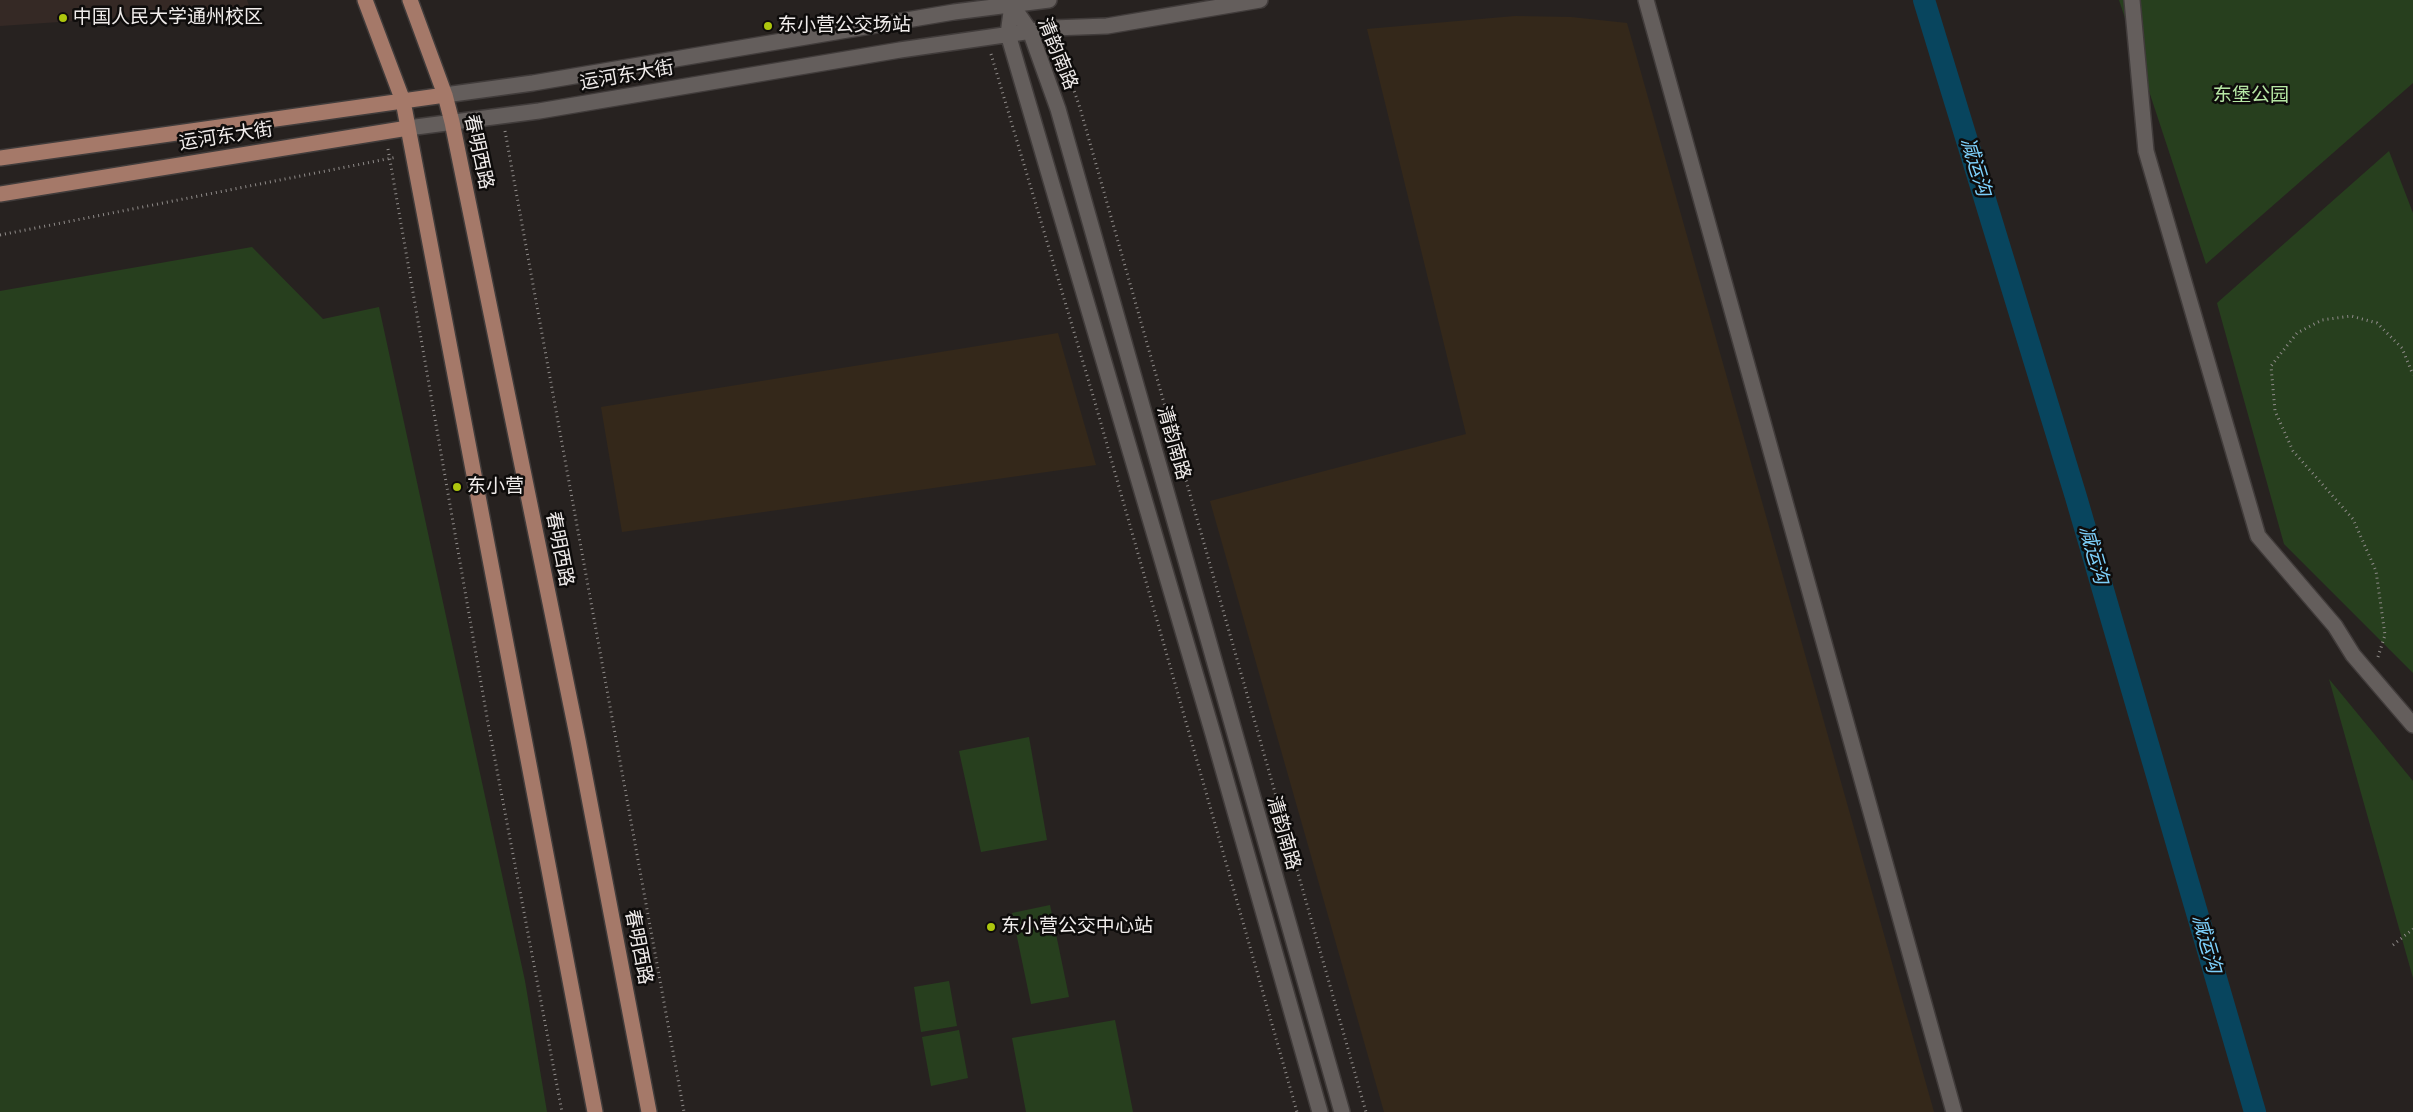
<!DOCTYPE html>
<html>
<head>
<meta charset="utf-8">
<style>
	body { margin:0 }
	canvas { display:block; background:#272220 }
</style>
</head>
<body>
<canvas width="2413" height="1112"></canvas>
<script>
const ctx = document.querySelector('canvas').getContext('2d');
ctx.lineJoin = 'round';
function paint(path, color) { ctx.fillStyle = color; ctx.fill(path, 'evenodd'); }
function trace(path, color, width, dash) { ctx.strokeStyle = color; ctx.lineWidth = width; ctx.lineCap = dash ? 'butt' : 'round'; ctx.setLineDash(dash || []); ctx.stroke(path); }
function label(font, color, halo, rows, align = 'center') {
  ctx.font = font + ' "Space Grotesk","Noto Sans SC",sans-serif'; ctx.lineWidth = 5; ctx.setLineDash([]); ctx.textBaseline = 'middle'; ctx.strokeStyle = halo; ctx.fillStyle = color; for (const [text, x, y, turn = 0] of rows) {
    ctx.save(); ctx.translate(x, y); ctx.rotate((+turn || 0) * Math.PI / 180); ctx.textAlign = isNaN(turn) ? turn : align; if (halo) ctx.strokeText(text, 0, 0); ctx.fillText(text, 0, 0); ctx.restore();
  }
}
paint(new Path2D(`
	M1515,16L1571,17L1627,23L1934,1112H1384L1210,501L1466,434L1367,29Z
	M1058,333L1096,465L622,532L601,407Z`), '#34281a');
paint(new Path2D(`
	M0,0H247L250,9L0,26Z`), '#352925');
paint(new Path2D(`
	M2119,0H2413V83L2206,264Z
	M2389,151L2413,213V673L2284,544L2217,303Z
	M252,247L323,319L379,307L525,981L547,1112H0V291Z
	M2329,679L2413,781V978Z
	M1029,737L1047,840L981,852L959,751Z
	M1050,905L1069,997L1031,1004L1012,913Z
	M949,981L957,1026L921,1032L914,987Z
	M1115,1020L1133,1112H1026L1012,1038Z
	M959,1030L968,1078L931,1086L922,1037Z`), '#273f1e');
trace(new Path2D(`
	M1924,0L2076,497L2255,1112`), '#08455e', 22);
const minor = new Path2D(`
	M1646,0L1954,1112
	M2132,0L2146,151L2258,536L2335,626L2353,655L2413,725`);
const secondary = new Path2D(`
	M1012,5L1030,31L1058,109L1342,1112
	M1012,5L1008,34L1213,734L1320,1112
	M445,95L533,83L954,12L1049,0
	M408,128L539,111L900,50L1053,28L1107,26L1260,0`);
const primary = new Path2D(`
	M365,0L403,101L595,1112
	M410,0L445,95L452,122L578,740L649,1112
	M0,158L445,95
	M0,194L408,128`);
trace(minor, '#413c3b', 18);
trace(secondary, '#413c3b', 18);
trace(primary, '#413c3b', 18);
trace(new Path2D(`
	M1058,44L1080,108L1366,1112
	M991,54L1094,399L1297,1112
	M505,131L684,1112
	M388,149L488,723L562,1112
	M0,235L397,157
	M2378,657L2385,635L2376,571L2353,519L2293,451L2275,411L2271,366L2297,333L2322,320L2351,316L2377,323L2402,348L2413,375
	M2393,945L2413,929`), '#8f8b89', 3, [1, 4]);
trace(minor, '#645e5c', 15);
trace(secondary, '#645e5c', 15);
trace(primary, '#a57969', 15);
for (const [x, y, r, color] of [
	[63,18,5,"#adc60e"],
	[768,26,5,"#adc60e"],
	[457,487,5,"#adc60e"],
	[991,927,5,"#adc60e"]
]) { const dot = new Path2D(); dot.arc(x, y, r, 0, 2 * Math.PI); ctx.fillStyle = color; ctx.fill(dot); trace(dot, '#0e0c0b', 2); }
label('19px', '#f0eceb', '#0e0c0b', [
	["中国人民大学通州校区",73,18],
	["东小营公交场站",778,26],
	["东小营",467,487],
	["东小营公交中心站",1001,927]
], 'left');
label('19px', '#f0eceb', '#0e0c0b', [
	["清韵南路",1057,54,68],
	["运河东大街",627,76,-10],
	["运河东大街",226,137,-9],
	["春明西路",478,152,78],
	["清韵南路",1173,443,74],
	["春明西路",559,549,79],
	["清韵南路",1283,833,74],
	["春明西路",638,947,79]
]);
label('19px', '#b6e6a4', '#0e0c0b', [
	["东堡公园",2251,96]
]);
label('italic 20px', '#7dd0fb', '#0e0c0b', [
	["减运沟",1975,167,73],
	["减运沟",2093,555,74],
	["减运沟",2206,944,74]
]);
</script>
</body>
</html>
